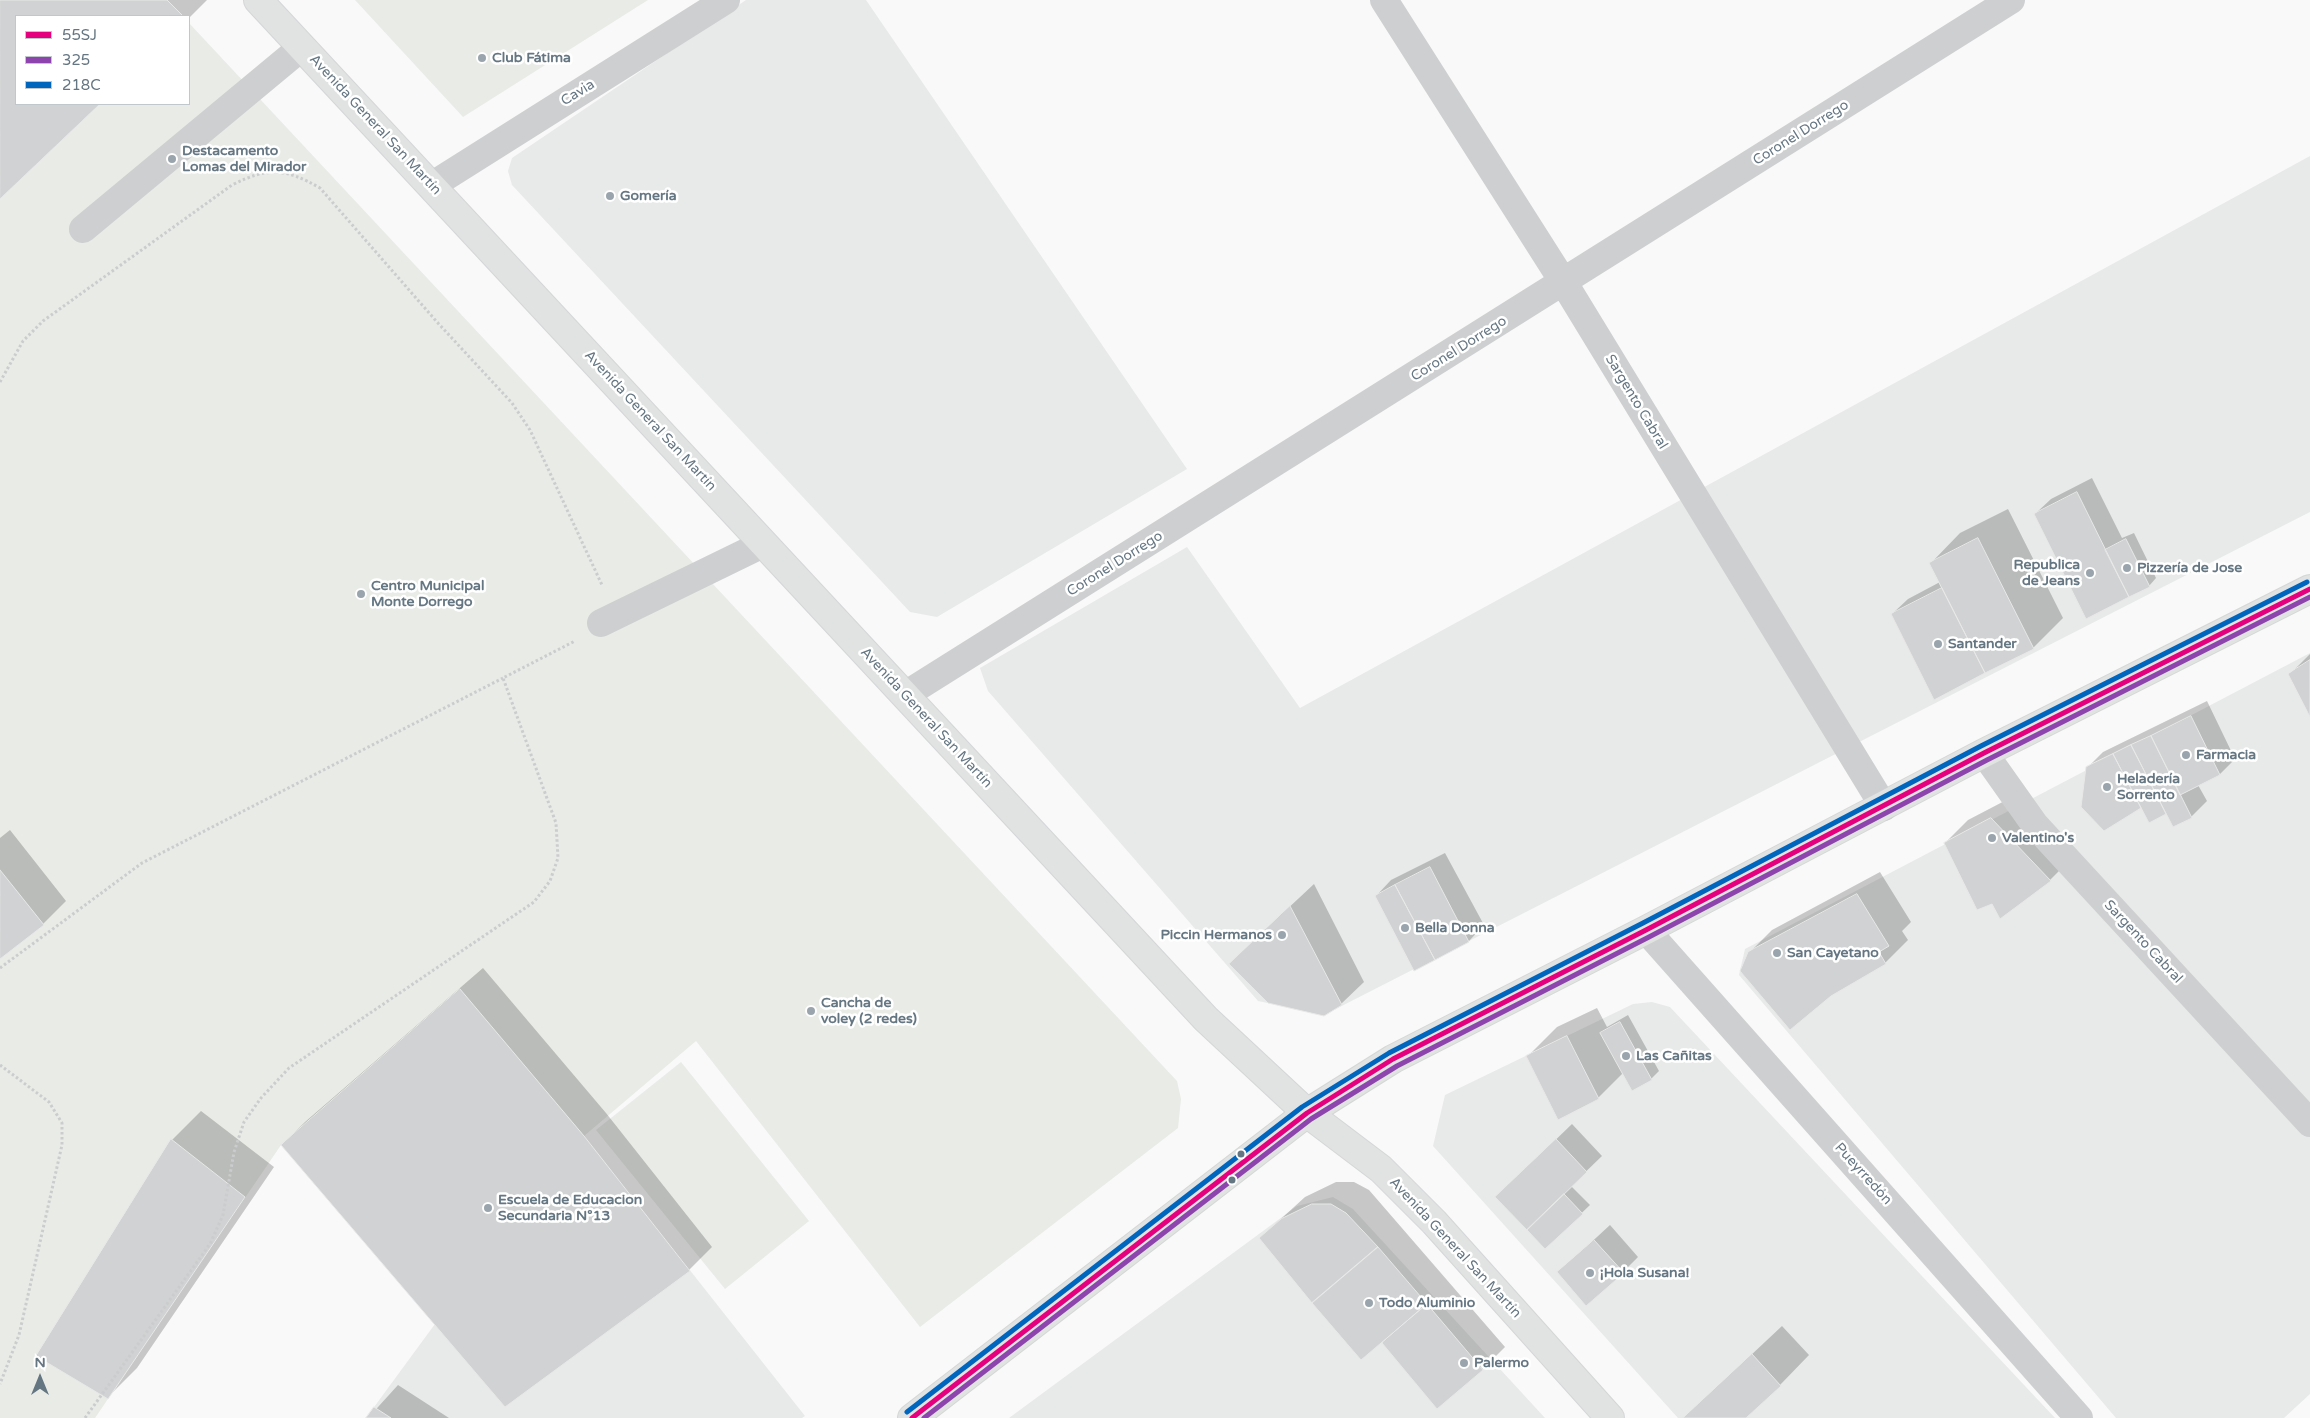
<!DOCTYPE html>
<html>
<head>
<meta charset="utf-8">
<style>
	body { margin:0 }
	#map { position:relative; width:2310px; height:1418px; overflow:hidden; background:#f9f9f9; font-family:"Varela Round",sans-serif }
	canvas { display:block }
	.legend { position:absolute; left:15px; top:15px; width:175px; height:90px; box-sizing:border-box; background:#fff; border:1px solid #c1c8cd; margin:0; padding:6px 9px; list-style:none; font-size:15px; color:#657683 }
	.legend li { display:flex; align-items:center; gap:10px; height:25px }
	.legend b { width:25px; border:1px solid #c1c8cd }
	.north { position:absolute; left:15px; top:1353px; width:50px; height:50px; -webkit-text-stroke:4px #fff; paint-order:stroke; rotate:0deg; font-size:14px; font-weight:700; line-height:20px; text-align:center; color:#657683 }
	.north::after { content:''; display:block; margin:auto; width:18px; height:22px; background:#657683; clip-path:polygon(50% 0,100% 100%,50% 72%,0 100%) }
</style>
</head>
<body>
<div id="map">
<canvas width="2310" height="1418"></canvas>
<ul class="legend">
<li><b style="height:6px;background:#e5007d"></b>55SJ</li>
<li><b style="height:6px;background:#8e44ad"></b>325</li>
<li><b style="height:6px;background:#0065bd"></b>218C</li>
</ul>
<div class="north">N</div>
</div>
<script>
const ctx = document.querySelector('canvas').getContext('2d');
ctx.lineJoin = 'round';
function paint(path, color) { ctx.fillStyle = color; ctx.fill(path, 'evenodd'); }
function trace(path, color, width, dash) { ctx.strokeStyle = color; ctx.lineWidth = width; ctx.lineCap = dash ? 'butt' : 'round'; ctx.setLineDash(dash || []); ctx.stroke(path); }
function label(font, color, halo, rows, align = 'center') {
  ctx.font = font + ' "Varela Round",sans-serif'; ctx.lineWidth = 5; ctx.setLineDash([]); ctx.textBaseline = 'middle'; ctx.strokeStyle = halo; ctx.fillStyle = color; for (const [text, x, y, turn = 0] of rows) {
    ctx.save(); ctx.translate(x, y); ctx.rotate((+turn || 0) * Math.PI / 180); ctx.textAlign = isNaN(turn) ? turn : align; if (halo) ctx.strokeText(text, 0, 0); ctx.fillText(text, 0, 0); ctx.restore();
  }
}
paint(new Path2D(`
	M746,0H866L1187,469L937,617L910,612L512,185L508,171L512,158Z
	M2310,156V512L1324,1015L1258,1001L988,691L980,668L1187,547L1300,708Z
	M2310,653V1394L2284,1418H2116L1739,975L1745,949Z
	M460,989L584,1136L805,1416L802,1418H366L435,1324L281,1145Z
	M1652,1002L1670,1007L2055,1418H1678L1433,1146L1445,1095L1633,1004Z
	M1333,1197L1353,1209L1545,1418H1009L1297,1206Z`), '#e8e9e9');
paint(new Path2D(`
	M355,0H648L463,117Z
	M189,23L1177,1081L1181,1099L1178,1128L920,1327L696,1041L584,1136L460,990L281,1145L95,1418H0V199L100,104H189Z
	M681,1062L809,1221L725,1289L596,1130Z`), '#e8ebe6');
paint(new Path2D(`
	M0,0H207L189,18L16,16V104H98L0,197Z
	M2092,478L2122,538L2134,533L2156,578L2149,586L2035,514L2051,499Z
	M2008,509L2063,618L2033,648L1892,614L1908,599L1940,582L1931,563L1960,533Z
	M2310,654V714L2290,674Z
	M2207,701L2235,759L2220,774L2198,785L2207,801L2191,817L2167,812L2150,822L2141,806L2104,830L2087,768L2103,752Z
	M2014,796L2073,857L2050,880L2000,917L1992,903L1945,843L1968,820Z
	M10,830L66,901L43,924L0,958V838Z
	M1445,853L1484,925L1469,941L1415,969L1376,896L1391,880Z
	M1880,872L1911,922L1902,931L1908,940L1885,963L1749,953L1772,930Z
	M1314,884L1364,982L1341,1004L1253,941Z
	M483,968L606,1113L712,1247L689,1270L505,1406L282,1145L305,1122Z
	M1597,1008L1607,1027L1628,1015L1659,1071L1651,1079L1632,1089L1623,1073L1598,1098L1528,1056L1557,1027Z
	M201,1111L274,1167L137,1368L107,1398L172,1140Z
	M1572,1124L1602,1156L1571,1186L1590,1205L1545,1248L1512,1182Z
	M1336,1182H1354L1369,1190L1505,1347L1482,1370L1437,1407L1382,1341L1260,1238L1305,1197Z
	M1610,1225L1638,1257L1623,1272H1559Z
	M1782,1326L1809,1355L1780,1385L1744,1418H1684Z
	M398,1385L449,1418H368Z`), '#0003');
const building = new Path2D(`
	M0,0H167L183,16H16V104H100L0,199Z
	M2077,492L2129,597L2086,619L2034,514Z
	M1978,538L2034,649L1985,673L1929,563Z
	M2126,539L2150,587L2129,597L2105,550Z
	M1942,588L1985,673L1934,700L1891,614Z
	M2310,660V717L2288,674Z
	M2191,716L2220,775L2180,795L2151,736Z
	M2151,736L2192,818L2173,827L2131,745Z
	M2131,745L2166,814L2149,823L2113,754Z
	M2113,754L2141,808L2104,831L2081,807L2086,767Z
	M1991,818L2051,881L2000,919L1992,904L1977,910L1944,843Z
	M1430,867L1469,942L1435,960L1395,885Z
	M0,870L44,925L0,959Z
	M1395,885L1435,960L1414,971L1375,896Z
	M1857,894L1889,946L1879,952L1886,964L1831,996L1790,1030L1740,971L1748,952Z
	M1290,906L1342,1005L1324,1016L1268,1003L1229,964Z
	M460,989L584,1136L690,1271L505,1407L281,1145Z
	M1620,1022L1652,1080L1632,1091L1600,1033Z
	M1567,1036L1599,1099L1558,1120L1526,1056Z
	M171,1139L245,1197L108,1399L36,1356Z
	M1556,1139L1587,1172L1527,1230L1495,1197Z
	M1564,1194L1583,1214L1545,1249L1527,1230Z
	M1312,1204H1331L1346,1213L1378,1247L1312,1303L1259,1238L1281,1219Z
	M1594,1240L1624,1273L1586,1306L1557,1272Z
	M1378,1247L1427,1304L1361,1360L1312,1303Z
	M1427,1304L1483,1370L1437,1409L1382,1343Z
	M1752,1354L1781,1386L1746,1418H1683Z
	M374,1407L391,1418H366Z`);
paint(building, '#d0d2d3');
trace(building, '#e8e8e8', 1);
const major = new Path2D(`
	M258,0L1206,1019L1307,1113L1381,1169L1434,1222L1610,1418`);
const highway = new Path2D(`
	M912,1418L1307,1113L1393,1059L1646,930L1984,753L2310,589`);
trace(major, '#d5d6d7', 30);
trace(highway, '#d5d6d6', 30);
trace(new Path2D(`
	M0,382L23,341L43,321L232,185C268,167 285,168 320,188L437,322L512,403L530,430L602,585
	M0,968L142,863L503,678
	M0,1065L49,1102L62,1123V1145L19,1335L0,1384
	M85,1418L210,1244L223,1215L234,1152L244,1122L261,1098L289,1068L534,902L550,881L558,858L556,823L503,678L575,641`), '#cbcccd', 3, [2.5, 2.5]);
trace(new Path2D(`
	M1384,0L1564,283L1884,807
	M431,186L726,0
	M83,229L302,47
	M601,623L763,544
	M905,695L2011,0
	M1984,753L2035,825L2310,1123
	M1646,930L2079,1418`), '#cecfd0', 28);
trace(major, '#e1e2e2', 28);
trace(highway, '#e1e2e2', 28);
trace(new Path2D(`
	M912,1418L1307,1113L1393,1059L1646,930L1984,753L2310,589`), '#e5007d', 5);
trace(new Path2D(`
	M924,1418L1311,1119L1397,1066L1649,937L1987,760L2310,597`), '#8e44ad', 5);
trace(new Path2D(`
	M907,1412L1302,1107L1389,1053L1643,923L1981,746L2307,582`), '#0065bd', 5);
for (const [x, y, r, color] of [
	[482,58,5,"#99a4ac"],
	[172,159,5,"#99a4ac"],
	[610,196,5,"#99a4ac"],
	[2127,568,5,"#99a4ac"],
	[2090,573,5,"#99a4ac"],
	[361,594,5,"#99a4ac"],
	[1938,644,5,"#99a4ac"],
	[2186,755,5,"#99a4ac"],
	[2107,787,5,"#99a4ac"],
	[1992,838,5,"#99a4ac"],
	[1405,928,5,"#99a4ac"],
	[1282,935,5,"#99a4ac"],
	[1777,953,5,"#99a4ac"],
	[811,1011,5,"#99a4ac"],
	[1626,1056,5,"#99a4ac"],
	[1241,1154,4.5,"#657683"],
	[1232,1180,4.5,"#657683"],
	[488,1208,5,"#99a4ac"],
	[1590,1273,5,"#99a4ac"],
	[1369,1303,5,"#99a4ac"],
	[1464,1363,5,"#99a4ac"]
]) { const dot = new Path2D(); dot.arc(x, y, r, 0, 2 * Math.PI); ctx.fillStyle = color; ctx.fill(dot); trace(dot, '#fff', 2); }
label('bold 14px', '#657683', '#fff', [
	["Club Fátima",492,58],
	["Destacamento",182,151],
	["Lomas del Mirador",182,167],
	["Gomería",620,196],
	["Republica",2080,565,"right"],
	["de Jeans",2080,581,"right"],
	["Pizzería de Jose",2137,568],
	["Centro Municipal",371,586],
	["Monte Dorrego",371,602],
	["Santander",1948,644],
	["Farmacia",2196,755],
	["Heladería",2117,779],
	["Sorrento",2117,795],
	["Valentino's",2002,838],
	["Bella Donna",1415,928],
	["Piccin Hermanos",1272,935,"right"],
	["San Cayetano",1787,953],
	["Cancha de",821,1003],
	["voley (2 redes)",821,1019],
	["Las Cañitas",1636,1056],
	["Escuela de Educacion",498,1200],
	["Secundaria N°13",498,1216],
	["¡Hola Susana!",1600,1273],
	["Todo Aluminio",1379,1303],
	["Palermo",1474,1363]
], 'left');
label('14px', '#657683', '#fff', [
	["Cavia",578,93,-32],
	["Avenida General San Martín",375,125,47],
	["Coronel Dorrego",1801,133,-32],
	["Coronel Dorrego",1459,349,-32],
	["Sargento Cabral",1636,402,59],
	["Avenida General San Martín",650,421,47],
	["Coronel Dorrego",1115,564,-32],
	["Avenida General San Martín",926,718,47],
	["Sargento Cabral",2143,942,47],
	["Pueyrredón",1863,1174,48],
	["Avenida General San Martín",1455,1248,47]
]);
</script>
</body>
</html>
